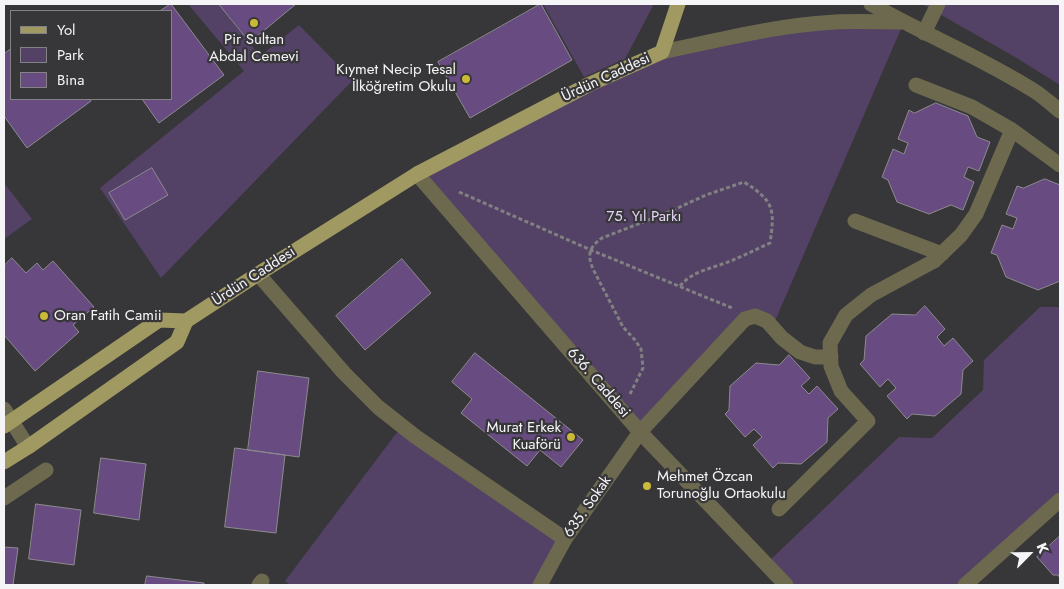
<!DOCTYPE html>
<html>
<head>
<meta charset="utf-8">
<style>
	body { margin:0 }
	#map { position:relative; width:1064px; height:589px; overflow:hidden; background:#373639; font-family:Jost,sans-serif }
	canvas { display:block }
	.frame { position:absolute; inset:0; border:5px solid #f5f4f6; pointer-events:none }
	.legend { position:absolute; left:10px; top:10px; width:162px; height:90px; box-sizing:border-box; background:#373639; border:1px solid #838285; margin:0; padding:6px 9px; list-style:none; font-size:15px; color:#f5f4f6 }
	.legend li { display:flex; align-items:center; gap:10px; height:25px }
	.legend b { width:25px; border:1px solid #838285 }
	.north { position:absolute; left:1004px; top:529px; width:50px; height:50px; -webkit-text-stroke:4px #373639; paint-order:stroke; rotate:67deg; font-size:14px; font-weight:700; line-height:20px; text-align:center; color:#f5f4f6 }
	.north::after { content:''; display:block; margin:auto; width:18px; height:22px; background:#f5f4f6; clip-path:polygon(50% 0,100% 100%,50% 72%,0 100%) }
</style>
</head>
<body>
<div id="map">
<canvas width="1064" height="589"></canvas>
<div class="frame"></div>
<ul class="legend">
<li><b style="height:6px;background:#a09961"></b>Yol</li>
<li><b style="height:14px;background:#534265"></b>Park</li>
<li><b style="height:14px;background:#674b81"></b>Bina</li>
</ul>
<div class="north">K</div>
</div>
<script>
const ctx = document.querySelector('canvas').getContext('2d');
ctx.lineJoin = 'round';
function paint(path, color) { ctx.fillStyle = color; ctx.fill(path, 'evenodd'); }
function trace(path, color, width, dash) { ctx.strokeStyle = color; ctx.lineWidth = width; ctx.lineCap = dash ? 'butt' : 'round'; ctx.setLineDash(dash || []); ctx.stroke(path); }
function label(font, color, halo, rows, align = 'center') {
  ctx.font = font + ' Jost,sans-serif'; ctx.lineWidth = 4.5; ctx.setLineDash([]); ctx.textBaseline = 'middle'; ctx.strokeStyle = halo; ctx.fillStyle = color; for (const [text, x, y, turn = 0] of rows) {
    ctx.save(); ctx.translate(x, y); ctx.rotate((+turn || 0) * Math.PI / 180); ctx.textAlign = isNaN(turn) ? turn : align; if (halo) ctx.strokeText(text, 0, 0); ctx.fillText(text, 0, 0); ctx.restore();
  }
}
paint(new Path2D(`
	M188,4H219L260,56L299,25L353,80L161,278L100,188L244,71Z
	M543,4H654L625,59L584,77Z
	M922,4H1060V85L1015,57Z
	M904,22L772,328L755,316L640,432L417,174L630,65L741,35Z
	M4,183L32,219L4,239Z
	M1040,307H1060V500L965,585H786L766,564L899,437L932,438L983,390L984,360Z
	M398,431L565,539L540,585H290L285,581Z`), '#534265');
const building = new Path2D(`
	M171,4L224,75L159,123L142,99H171V11H160Z
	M219,4H296L250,42Z
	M541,4L572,60L470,118L438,62Z
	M11,49V99H90L91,101L27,148L4,116V54Z
	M936,103L968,116L977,137L990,142L979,171L968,167L964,177L974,182L963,210L951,205L929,214L897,202L888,180L882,177L893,149L904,154L908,143L898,139L909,110L914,113Z
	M152,168L168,195L125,220L109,193Z
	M1045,179L1060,185V281L1038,290L1006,277L997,255L991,253L1002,225L1013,229L1017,218L1006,214L1017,186L1023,188Z
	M12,258L26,273L37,263L43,270L53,261L94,307L73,325L79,332L35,371L4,335V266Z
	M402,259L431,293L365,350L336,316Z
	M925,306L945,329L937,337L944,346L953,338L973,361L963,370L961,394L935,416L912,414L907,419L887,396L896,388L888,379L880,387L860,364L864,360L866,336L892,314L915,315Z
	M475,353L583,440L561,467L540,450L527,466L461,413L472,399L452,382Z
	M789,355L810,378L801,386L809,394L817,386L838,409L828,418L827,442L801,464L778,463L773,468L753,445L762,437L754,429L745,437L725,414L729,410L730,386L756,363L779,365Z
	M258,371L309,378L299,457L248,450Z
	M235,448L285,455L276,533L225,527Z
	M101,458L146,464L139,520L94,513Z
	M36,504L81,510L74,565L29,559Z
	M1060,536V578L1058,575H1053L1037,557Z
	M4,547L18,548L13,585H4Z
	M147,576L204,583V585H145Z`);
paint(building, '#674b81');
trace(building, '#8d8b8f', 1);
trace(new Path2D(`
	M459,192L591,250L732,308
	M630,394L643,368L641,349L635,340L623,327L593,269C587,255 589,247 602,238L669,212L706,195L744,182C774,201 775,209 770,243C757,249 745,255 733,260C715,268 693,270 680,286`), '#818082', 3, [4, 2.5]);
trace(new Path2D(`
	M871,4C925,35 983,58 1036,92C1045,98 1052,105 1060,111
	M924,33L938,4
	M662,52C719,40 777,25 835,22C858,21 881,22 904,22
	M916,85L972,107L1012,130L1060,165
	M417,174L640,432L786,585
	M855,221L942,254
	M258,274L344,373L378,407L416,437L565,539
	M4,409L28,447
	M4,498L46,470
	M779,509L868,421L841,391L831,366L830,343L846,315L871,295L934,261L961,235L976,214L1012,130
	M259,585L262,581
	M540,585L565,539L640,432L745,319L755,316L767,321L782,338L800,352L815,357H831
	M965,585L1060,500`), '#6c694e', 15);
trace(new Path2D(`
	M4,426L159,320L186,321
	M4,462L28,447L177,342L186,321L258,274L417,174L590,84L662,52L678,4`), '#a09961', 15);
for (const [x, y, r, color] of [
	[254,23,5,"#cbba39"],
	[466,79,5,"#cbba39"],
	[44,316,5,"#cbba39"],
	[571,437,5,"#cbba39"],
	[647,486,5,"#cbba39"]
]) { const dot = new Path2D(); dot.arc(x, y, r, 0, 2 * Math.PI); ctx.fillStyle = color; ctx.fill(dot); trace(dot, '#373639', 2); }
label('15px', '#f5f4f6', '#373639', [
	["Pir Sultan",254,40,"center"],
	["Abdal Cemevi",254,57,"center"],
	["Kıymet Necip Tesal",456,70],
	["İlköğretim Okulu",456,87],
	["Oran Fatih Camii",54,316,"left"],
	["Murat Erkek",561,428],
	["Kuaförü",561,445],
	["Mehmet Özcan",657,477,"left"],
	["Torunoğlu Ortaokulu",657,494,"left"]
], 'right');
label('15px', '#f5f4f6', '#373639', [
	["Ürdün Caddesi",606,78,-25],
	["Ürdün Caddesi",254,277,-33],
	["636. Caddesi",598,383,49],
	["635. Sokak",588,507,-55]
]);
label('15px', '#e3d3f4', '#373639', [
	["75. Yıl Parkı",644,217]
]);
</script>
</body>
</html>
